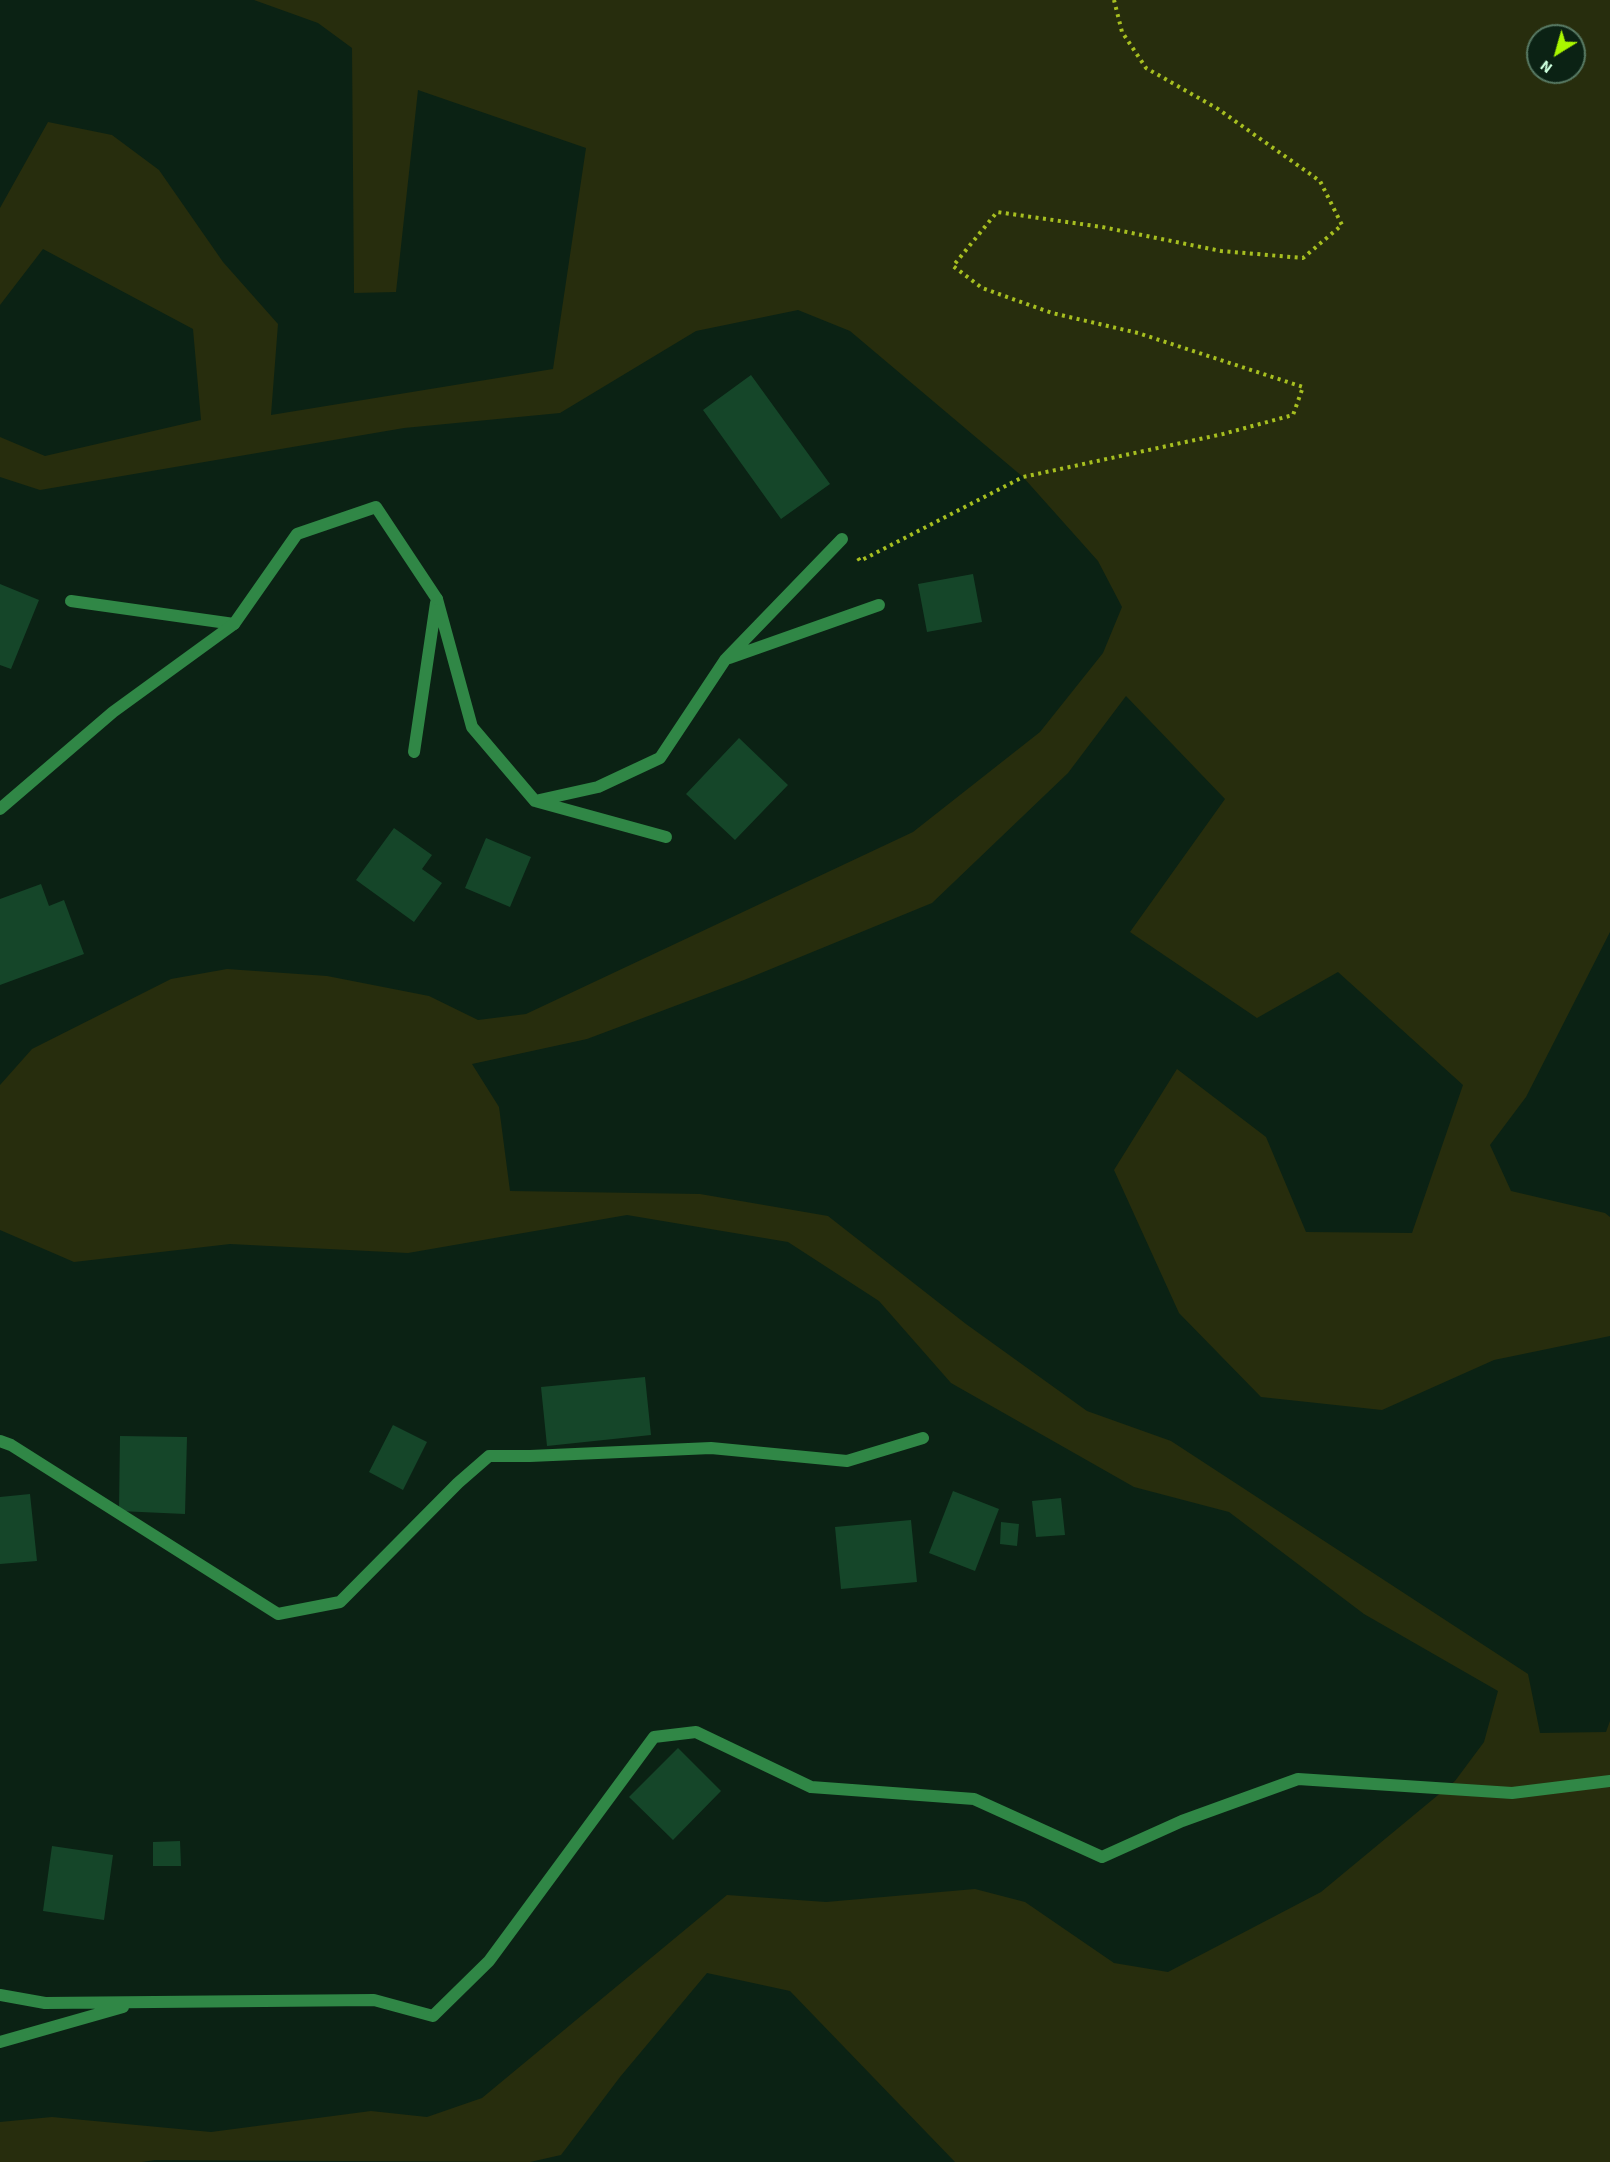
<!DOCTYPE html>
<html>
<head>
<meta charset="utf-8">
<style>
	body { margin:0 }
	#map { position:relative; width:1610px; height:2162px; overflow:hidden; background:#0b2214; font-family:"Source Sans 3",sans-serif }
	canvas { display:block }
	.north { position:absolute; left:1526px; top:24px; width:60px; height:60px; box-sizing:border-box; background:#0b2214; border:2px solid #587a64; border-radius:50%; rotate:217deg; font-size:16px; font-weight:700; line-height:24px; text-align:center; color:#cfd }
	.north::after { content:''; display:block; margin:auto; width:21px; height:27px; background:#aaf700; clip-path:polygon(50% 0,100% 100%,50% 72%,0 100%) }
</style>
</head>
<body>
<div id="map">
<canvas width="1610" height="2162"></canvas>
<div class="north">N</div>
</div>
<script>
const ctx = document.querySelector('canvas').getContext('2d');
ctx.lineJoin = 'round';
function paint(path, color) { ctx.fillStyle = color; ctx.fill(path, 'evenodd'); }
function trace(path, color, width, dash) { ctx.strokeStyle = color; ctx.lineWidth = width; ctx.lineCap = dash ? 'butt' : 'round'; ctx.setLineDash(dash || []); ctx.stroke(path); }
paint(new Path2D(`
	M254,0H1610V932L1526,1097L1490,1145L1511,1191L1605,1213L1610,1217V1336L1494,1360L1382,1410L1261,1397L1179,1313L1114,1170L1177,1069L1266,1137L1306,1232L1412,1233L1463,1085L1338,972L1257,1018L1130,932L1225,799L1126,696L1068,773L932,903L744,980L587,1039L472,1064L499,1107L510,1191L700,1194L828,1216L966,1324L1087,1411L1171,1441L1528,1674L1540,1733L1606,1732L1610,1721V2162H955L790,1991L707,1973L620,2077L561,2155L530,2162L155,2160L142,2162H0V2122L52,2117L211,2132L371,2111L427,2117L482,2098L727,1895L826,1902L975,1889L1025,1902L1114,1963L1168,1972L1321,1892L1455,1781L1484,1742L1498,1691L1364,1614L1229,1512L1134,1487L951,1383L879,1301L788,1242L627,1215L408,1253L230,1244L74,1262L0,1230V1085L32,1049L171,979L227,969L327,976L429,996L478,1020L526,1014L913,832L1040,732L1103,653L1122,607L1098,561L1023,477L850,331L798,310L696,331L560,413L404,428L40,490L0,477V437L45,456L201,420L193,329L43,249L0,305V208L48,122L112,135L159,170L223,262L278,324L271,415L553,369L586,148L418,90L396,292L354,293L352,48L318,23ZM1538,36H1574V72H1538Z`), '#272d0d');
paint(new Path2D(`
	M751,375L830,484L781,519L703,410Z
	M973,574L982,622L927,632L918,584Z
	M0,584L39,600L11,669L0,665Z
	M739,738L788,785L735,840L686,794Z
	M394,828L432,855L422,869L442,883L414,922L356,880Z
	M486,838L531,857L510,907L465,888Z
	M41,884L49,906L64,900L84,954L0,985V899Z
	M645,1377L651,1435L547,1446L541,1387Z
	M393,1425L427,1442L403,1490L369,1472Z
	M120,1436L187,1437L185,1514L119,1511Z
	M953,1491L999,1509L975,1571L929,1553Z
	M30,1494L37,1561L0,1564V1497Z
	M1061,1498L1065,1535L1036,1537L1032,1501Z
	M911,1520L917,1582L841,1589L835,1527Z
	M1001,1522L1019,1524L1017,1546L1000,1544Z
	M678,1748L721,1791L673,1840L629,1797Z
	M180,1841L181,1866H153V1842Z
	M52,1846L113,1855L104,1920L43,1911Z`), '#154629');
trace(new Path2D(`
	M858,558L860,561L1023,477L1223,434L1293,415L1303,387L1138,333L1052,313L982,288L953,266L997,212L1102,227L1221,251L1303,258L1342,225L1320,181L1218,109L1146,68L1122,32L1114,0`), '#a7bf20', 4, [3, 4.5]);
trace(new Path2D(`
	M437,599L472,727L535,801L666,837
	M71,601L234,624
	M729,658L879,605
	M414,752L436,603
	M535,801L598,787L660,758L725,660L842,539`), '#308746', 12);
trace(new Path2D(`
	M0,809L113,712L234,624L297,534L376,507L437,599
	M0,1441L11,1445L278,1614L340,1602L458,1483L489,1456H530L711,1448L847,1461L923,1438
	M0,1995L45,2003L374,2000L433,2016L489,1961L654,1737L696,1732L811,1787L974,1799L1102,1857L1182,1821L1298,1779L1512,1793L1610,1781
	M0,2042L123,2007`), '#308746', 12);
</script>
</body>
</html>
